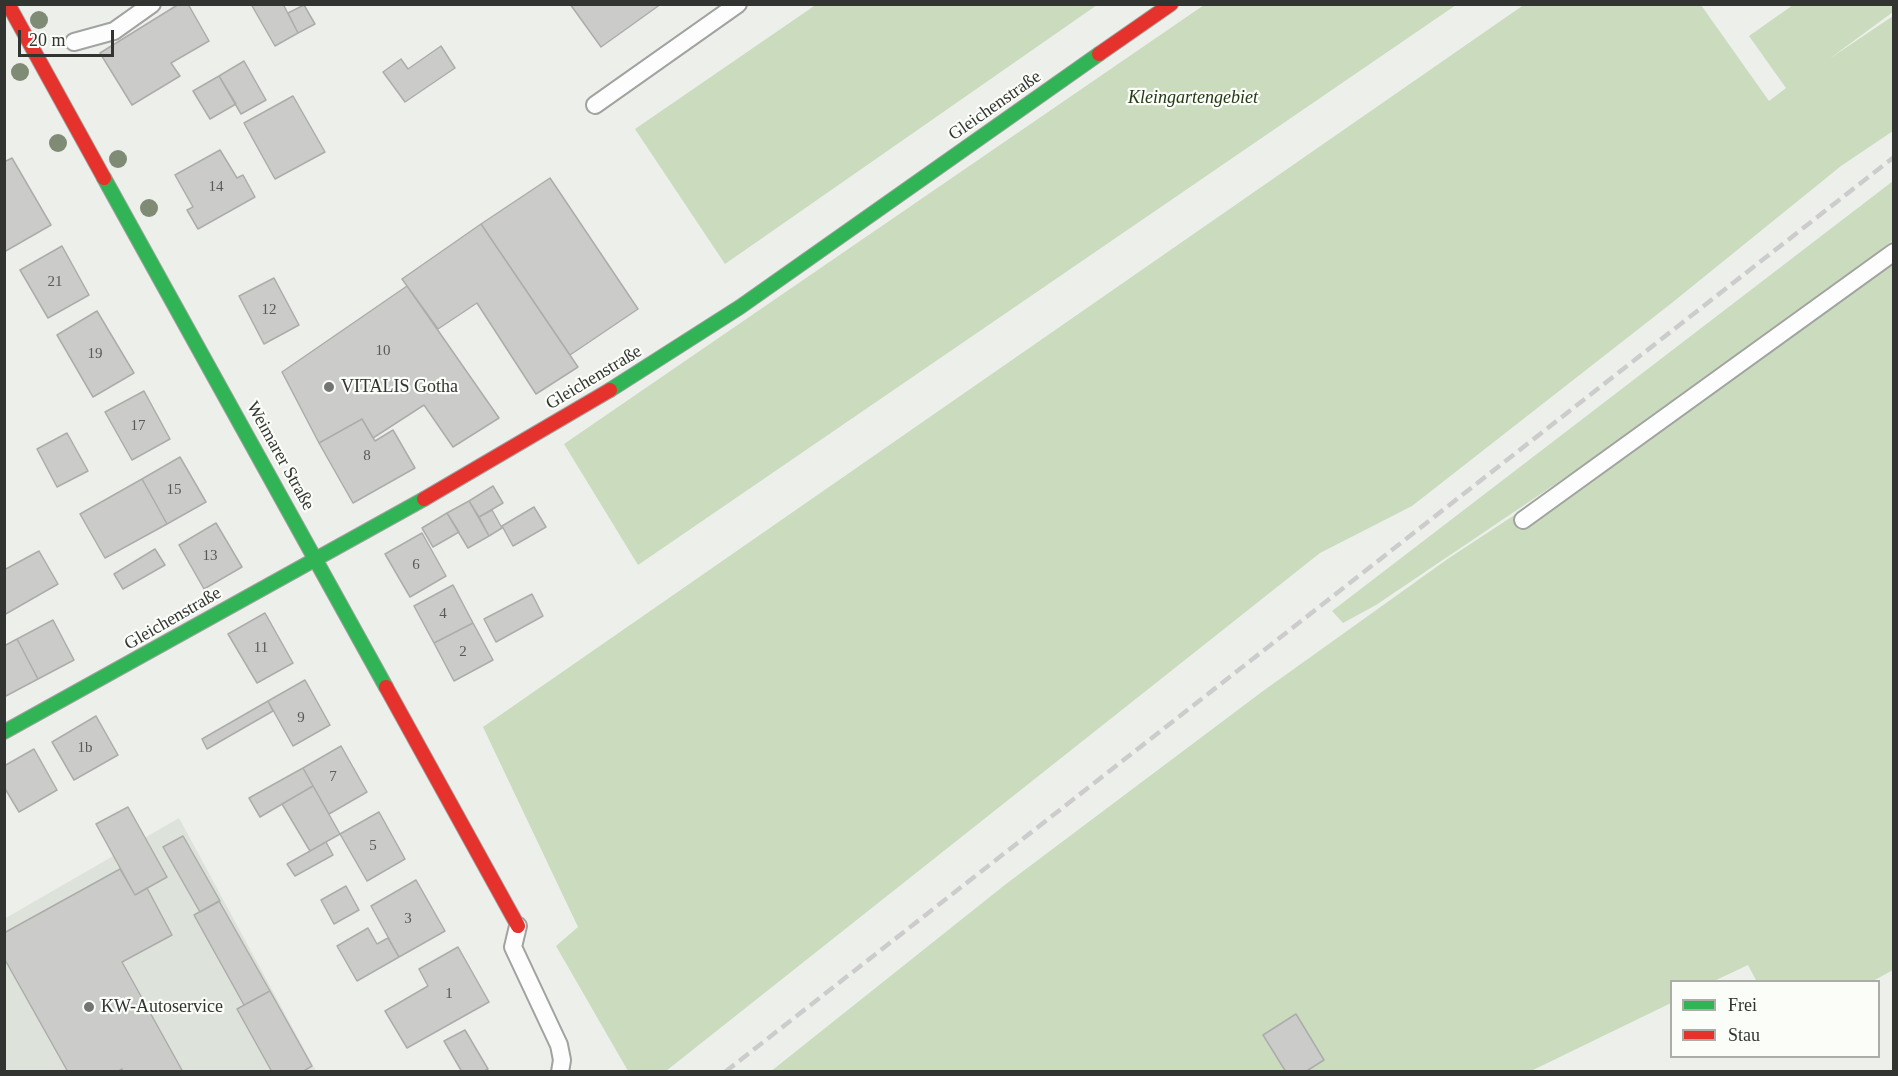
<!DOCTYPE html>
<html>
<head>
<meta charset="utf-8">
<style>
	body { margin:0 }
	#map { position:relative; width:1898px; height:1076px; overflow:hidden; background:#edefeb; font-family:"Times New Roman",serif }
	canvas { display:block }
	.frame { position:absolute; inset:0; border:6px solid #323431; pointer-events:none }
	.legend { position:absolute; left:1670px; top:980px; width:210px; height:78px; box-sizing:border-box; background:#fafdf8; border:2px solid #aaada8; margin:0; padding:8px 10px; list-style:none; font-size:18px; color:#323431 }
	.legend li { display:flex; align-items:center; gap:12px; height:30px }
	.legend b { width:30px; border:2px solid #aaada8 }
	.scale { position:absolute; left:18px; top:30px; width:96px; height:27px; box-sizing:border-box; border:3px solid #323431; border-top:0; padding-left:8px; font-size:18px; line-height:21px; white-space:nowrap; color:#323431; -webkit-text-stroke:4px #fafdf8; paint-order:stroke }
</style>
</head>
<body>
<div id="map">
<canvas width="1898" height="1076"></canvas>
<div class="frame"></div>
<ul class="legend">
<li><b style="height:8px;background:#30b455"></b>Frei</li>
<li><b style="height:8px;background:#e5322d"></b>Stau</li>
</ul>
<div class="scale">20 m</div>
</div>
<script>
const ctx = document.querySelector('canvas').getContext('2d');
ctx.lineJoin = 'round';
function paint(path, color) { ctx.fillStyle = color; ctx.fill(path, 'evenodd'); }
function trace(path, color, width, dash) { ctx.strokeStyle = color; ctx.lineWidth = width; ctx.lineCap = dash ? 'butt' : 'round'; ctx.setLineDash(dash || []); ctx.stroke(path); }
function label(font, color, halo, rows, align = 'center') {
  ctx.font = font + ' "Times New Roman",serif'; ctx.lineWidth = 4.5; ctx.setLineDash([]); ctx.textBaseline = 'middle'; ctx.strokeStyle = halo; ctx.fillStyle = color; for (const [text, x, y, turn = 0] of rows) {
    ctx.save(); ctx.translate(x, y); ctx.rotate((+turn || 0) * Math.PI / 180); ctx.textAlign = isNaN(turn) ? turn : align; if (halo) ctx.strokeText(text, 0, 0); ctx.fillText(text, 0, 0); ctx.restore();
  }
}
paint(new Path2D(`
	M179,818L316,1071H5L4,919Z`), '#dde3da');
paint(new Path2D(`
	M817,4H1097V5L725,264L635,129Z
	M1525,4L1701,5L1769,101L1786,88L1749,36L1793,5H1893V12L1829,59L1893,16V131L1841,166L1673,302L1412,506L1320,553L666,1071H628L556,946L578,927L483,727Z
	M1204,5H1456L638,565L564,444Z
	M1893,181V240C1727,371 1551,487 1376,605L1343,623L1332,611Z
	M1893,246V970L1873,981L1757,982L1748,965L1714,981L1672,982L1671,1003L1531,1071L770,1072L1006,884L1263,691L1449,558L1609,453Z`), '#cadcbd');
const building = new Path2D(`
	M179,4H188L209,41L171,63L180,76L132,105L100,53Z
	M251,4H283L298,33L275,46Z
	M570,4H661L601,47Z
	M304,5L315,24L298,33L288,13Z
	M441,46L455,68L405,102L383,72L401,59L408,69Z
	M244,61L266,100L241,114L219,76Z
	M219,76L236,104L210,119L193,91Z
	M293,96L325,152L275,179L244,123Z
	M220,150L237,178L243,175L255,197L198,229L187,210L193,207L175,175Z
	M12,158L51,225L4,252V162Z
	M550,178L638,309L570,355L481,224Z
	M481,224L578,367L536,394L477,303L438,329L402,279Z
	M62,246L89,295L48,318L20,270Z
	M274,278L299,325L264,344L239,296Z
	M407,286L499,418L453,447L424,405L373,438L362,419L319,443L282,372Z
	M97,311L134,373L93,397L57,335Z
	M144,391L170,439L132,460L105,412Z
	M362,419L375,441L393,430L415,468L353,503L319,443Z
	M67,433L88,471L57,487L37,449Z
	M180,457L206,502L167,524L142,479Z
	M142,479L167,524L105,558L80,514Z
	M493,486L503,503L479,517L469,501Z
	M469,501L489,536L468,548L447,513Z
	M534,507L546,527L513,546L502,526Z
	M492,510L502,528L489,536L479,517Z
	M447,513L459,532L433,547L422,528Z
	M216,523L242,567L204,589L179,545Z
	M422,533L446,576L410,597L385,554Z
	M155,549L165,565L123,589L114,574Z
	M39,551L58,584L4,615V570Z
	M453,585L473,623L434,643L414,606Z
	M532,594L543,616L496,642L484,619Z
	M265,613L293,663L257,683L228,634Z
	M53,620L74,660L38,679L17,639Z
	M473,623L493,660L454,681L434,643Z
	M17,639L38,679L4,697V646Z
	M305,680L330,725L293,746L268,701Z
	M268,701L273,711L207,749L202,739Z
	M96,716L118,755L74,780L52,742Z
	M341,746L367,792L329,814L303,768Z
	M34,749L57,790L19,812L4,787V766Z
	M303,768L313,786L260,817L249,798Z
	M313,786L340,834L310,851L282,804Z
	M128,807L167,877L135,895L96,824Z
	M379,812L405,859L367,881L340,834Z
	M183,836L220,901L200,912L163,847Z
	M326,842L333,855L295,876L287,864Z
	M120,869L135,895L147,888L172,935L122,962L183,1072H123L122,1069L117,1072H68L4,958V933Z
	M416,880L445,931L399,957L371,906Z
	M346,886L359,910L334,924L321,900Z
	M219,901L270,991L244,1005L194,915Z
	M368,928L377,944L388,938L399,957L357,981L337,946Z
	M458,947L489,1002L407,1048L385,1011L428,986L419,969Z
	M270,991L312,1066L302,1072H272L237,1009Z
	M1296,1014L1324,1060L1305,1072H1286L1263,1035Z
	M465,1030L488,1069L483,1072H462L444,1041Z`);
paint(building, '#cbccca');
trace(building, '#acadab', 1.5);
const lane = new Path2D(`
	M74,42L114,31L152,4
	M595,105L738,4
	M1523,520L1894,252
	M518,926L513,947L559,1045L562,1060L560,1072`);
const fast = new Path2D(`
	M104,178L386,687
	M610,390L740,307L1099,54
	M4,732L424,499`);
const jam = new Path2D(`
	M8,4L104,178
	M1099,54L1171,4
	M424,499L610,390
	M386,687L518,926`);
trace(lane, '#a1a3a0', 20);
trace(fast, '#a1a3a0', 16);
trace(jam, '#a1a3a0', 16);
trace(lane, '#fcfdfc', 16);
trace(fast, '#30b455', 14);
trace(jam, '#e5322d', 14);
trace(new Path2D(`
	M725,1072L1894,157`), '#ccc', 4.5, [12, 6]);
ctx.fillStyle = '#808b75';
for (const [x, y] of [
	[39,20],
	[20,72],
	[58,143],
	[118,159],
	[149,208]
]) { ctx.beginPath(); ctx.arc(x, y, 9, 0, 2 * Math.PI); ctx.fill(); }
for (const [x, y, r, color] of [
	[329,387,6,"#737572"],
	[89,1007,6,"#737572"]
]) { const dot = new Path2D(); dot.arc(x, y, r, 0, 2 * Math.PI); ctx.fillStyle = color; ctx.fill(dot); trace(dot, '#fafdf8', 2); }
label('15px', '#585a57', null, [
	["14",216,187],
	["21",55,282],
	["12",269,310],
	["10",383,351],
	["19",95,354],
	["17",138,426],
	["8",367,456],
	["15",174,490],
	["13",210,556],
	["6",416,565],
	["4",443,614],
	["11",261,648],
	["2",463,652],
	["9",301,718],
	["1b",85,748],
	["7",333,777],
	["5",373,846],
	["3",408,919],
	["1",449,994]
]);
label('italic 18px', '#263915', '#fafdf8', [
	["Kleingartengebiet",1193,98]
]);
label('18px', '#323431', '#fafdf8', [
	["Gleichenstraße",995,106,-35],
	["Gleichenstraße",594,378,-31],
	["Weimarer Straße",280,456,61],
	["Gleichenstraße",173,619,-30]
]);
label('18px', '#323431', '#fafdf8', [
	["VITALIS Gotha",341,387],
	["KW-Autoservice",101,1007]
], 'left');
</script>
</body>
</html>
